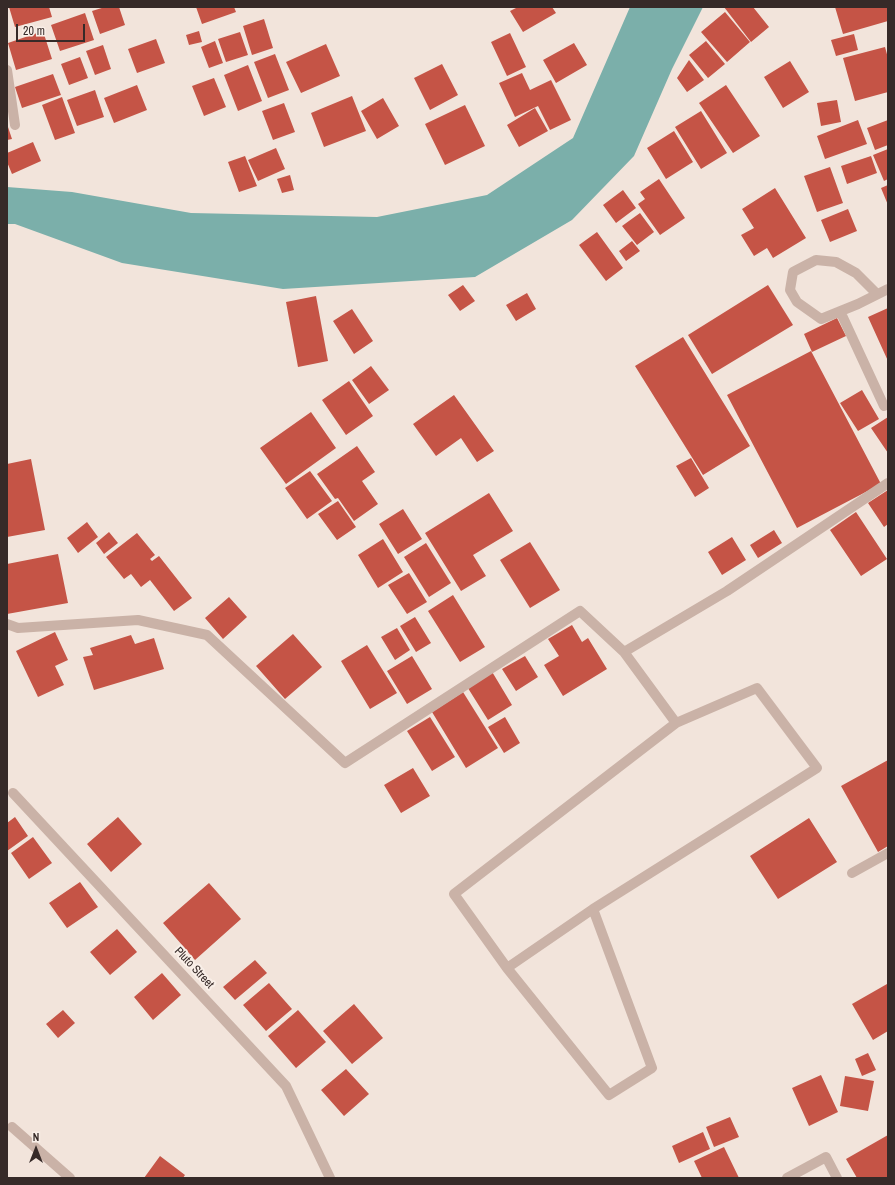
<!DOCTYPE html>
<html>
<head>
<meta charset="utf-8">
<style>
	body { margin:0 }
	#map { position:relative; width:895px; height:1185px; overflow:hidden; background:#f2e4db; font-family:"Archivo Narrow",sans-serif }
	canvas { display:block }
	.frame { position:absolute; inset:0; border:8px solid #362a28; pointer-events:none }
	.north { position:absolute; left:16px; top:1129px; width:40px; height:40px; -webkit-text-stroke:3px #f9efe8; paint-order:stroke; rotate:0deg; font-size:11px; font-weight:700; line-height:16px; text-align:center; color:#362a28 }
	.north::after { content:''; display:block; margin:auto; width:14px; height:18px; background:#362a28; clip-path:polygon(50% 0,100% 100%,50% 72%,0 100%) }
	.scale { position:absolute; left:16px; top:24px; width:69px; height:18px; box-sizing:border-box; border:2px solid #362a28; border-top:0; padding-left:5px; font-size:12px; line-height:14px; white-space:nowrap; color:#362a28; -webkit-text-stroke:3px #f9efe8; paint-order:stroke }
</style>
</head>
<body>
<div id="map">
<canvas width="895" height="1185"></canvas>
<div class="frame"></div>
<div class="north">N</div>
<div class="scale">20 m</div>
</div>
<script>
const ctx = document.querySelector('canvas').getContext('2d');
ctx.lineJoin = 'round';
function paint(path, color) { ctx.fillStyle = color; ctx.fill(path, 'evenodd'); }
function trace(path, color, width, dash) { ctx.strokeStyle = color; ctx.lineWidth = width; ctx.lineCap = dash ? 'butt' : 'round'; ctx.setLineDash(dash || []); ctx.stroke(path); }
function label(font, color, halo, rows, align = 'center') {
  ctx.font = font + ' "Archivo Narrow",sans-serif'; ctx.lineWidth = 4; ctx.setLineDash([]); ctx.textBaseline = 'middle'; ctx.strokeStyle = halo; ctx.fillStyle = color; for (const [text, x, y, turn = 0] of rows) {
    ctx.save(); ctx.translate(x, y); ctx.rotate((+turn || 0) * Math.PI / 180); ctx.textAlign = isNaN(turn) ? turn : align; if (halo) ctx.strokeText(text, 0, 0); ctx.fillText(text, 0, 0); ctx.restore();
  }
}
paint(new Path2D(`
	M630,7H703L672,69L634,156L572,220L475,277L283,289L122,263L15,224H7V187L72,192L191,213L377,217L487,195L573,138Z`), '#7bafaa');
paint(new Path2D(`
	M9,7H49L52,17L15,27Z
	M105,7H119L125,25L100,34L92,11Z
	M196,7H234L236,12L202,24Z
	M518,7H552L556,13L523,32L510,11Z
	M724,7H753L769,27L751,42Z
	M835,7H888V21L843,34Z
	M725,12L750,42L727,62L701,32Z
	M85,13L94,40L60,51L51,25Z
	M264,19L273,48L252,55L243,26Z
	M43,31L52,59L16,70L8,43Z
	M199,31L202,42L189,45L186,35Z
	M240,32L248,55L226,62L218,39Z
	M510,33L526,67L507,76L491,42Z
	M854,34L858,50L836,56L831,40Z
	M156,39L165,63L137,73L128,49Z
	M215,41L223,63L209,68L201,47Z
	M706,41L725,64L708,78L689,55Z
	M574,43L587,65L556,83L543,60Z
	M326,44L340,76L301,93L286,62Z
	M103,45L111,69L95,75L86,51Z
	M885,47L888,58V92L855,101L843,58Z
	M275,54L289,90L268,98L254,62Z
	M80,57L88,78L69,85L61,64Z
	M689,60L704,80L687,92L677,78Z
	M790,61L809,92L783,108L764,77Z
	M442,64L458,95L430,110L414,78Z
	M248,65L262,101L238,111L224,75Z
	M522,73L530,90L551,80L571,120L550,130L538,106L515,117L499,83Z
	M53,74L61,95L22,108L15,87Z
	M214,78L226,107L204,116L192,86Z
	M137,85L147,110L114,123L104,98Z
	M726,85L760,136L733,153L699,103Z
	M95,90L104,117L77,126L67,100Z
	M352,96L366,131L324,147L311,113Z
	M62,97L75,133L55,140L42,105Z
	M383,98L399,126L377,139L361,111Z
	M837,100L841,122L821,126L817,103Z
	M284,103L295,132L273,140L262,111Z
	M465,105L485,146L445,165L425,124Z
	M535,108L548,131L519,147L507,125Z
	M701,111L727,153L701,169L675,127Z
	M858,120L867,144L825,159L817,136Z
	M888,120V145L875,150L867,128Z
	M7,124L12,139L7,140Z
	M674,131L693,162L666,179L647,148Z
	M33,142L41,161L12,174L7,162V153Z
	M276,148L285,169L258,181L248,160Z
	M888,149V179L884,181L873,155Z
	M245,156L257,186L239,192L228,162Z
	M871,156L877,173L847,184L841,166Z
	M830,167L843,203L817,212L804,176Z
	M290,175L294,190L282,193L277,179Z
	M659,179L685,218L660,235L638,204L645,199L640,192Z
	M888,185V205L881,188Z
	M775,188L806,238L773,258L767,248L754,256L741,235L754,228L742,209Z
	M623,190L636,208L616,223L603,205Z
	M848,209L857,231L830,242L821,220Z
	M640,213L654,232L637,245L622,226Z
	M597,232L623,268L606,281L579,245Z
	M632,241L640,251L626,261L619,251Z
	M463,285L475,301L460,311L448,295Z
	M768,285L793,325L712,374L688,335Z
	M527,293L536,309L516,321L506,305Z
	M316,296L328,361L298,367L286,302Z
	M888,308V361L868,317Z
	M352,309L373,341L354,354L333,321Z
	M837,318L846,336L812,352L804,334Z
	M683,337L750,446L703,475L635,366Z
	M811,351L881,484L797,528L727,395Z
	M371,366L389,390L369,404L352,380Z
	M349,381L373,416L346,435L322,400Z
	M862,390L879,419L858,431L840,403Z
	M454,395L494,451L477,462L461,438L436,456L413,424Z
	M311,412L336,448L286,484L260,448Z
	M888,417V453L871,428Z
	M357,446L375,472L362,481L378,504L354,521L338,498L335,499L317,474Z
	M691,458L709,488L695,497L676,466Z
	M31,459L45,530L7,537V464Z
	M310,471L332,501L307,519L285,488Z
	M888,490V524L884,527L868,503Z
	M489,493L513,531L473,555L486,576L461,591L425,533Z
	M338,501L356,527L337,540L318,514Z
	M403,509L422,539L398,554L379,524Z
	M856,512L887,559L861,576L830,530Z
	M87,522L98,537L78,553L67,538Z
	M774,530L782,543L758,558L750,545Z
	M109,532L118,543L104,554L96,543Z
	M137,533L155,555L150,559L152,561L159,556L192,598L174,611L150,580L141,587L131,574L124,579L106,557Z
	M732,537L746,560L722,575L708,552Z
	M383,539L403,572L378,588L358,555Z
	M530,542L560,590L530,608L500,560Z
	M426,543L451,583L429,597L404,557Z
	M58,554L68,603L7,614V564Z
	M409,573L427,602L407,614L388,585Z
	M453,595L485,647L460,662L428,611Z
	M229,597L247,617L223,639L205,618Z
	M415,617L431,643L416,652L400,626Z
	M572,625L582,642L588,638L607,669L563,696L544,665L559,656L548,639Z
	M397,628L410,650L395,660L381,637Z
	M55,632L68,660L55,666L64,685L38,697L16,651Z
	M293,634L322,667L285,699L256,666Z
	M131,635L135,644L154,638L164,669L94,690L83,657L93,655L90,648Z
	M367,645L397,693L370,709L341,661Z
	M412,656L432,689L407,704L387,671Z
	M525,656L538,677L516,691L502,669Z
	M491,670L512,705L488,720L466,685Z
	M463,692L498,748L466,768L432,712Z
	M430,717L455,757L432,771L407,731Z
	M505,717L520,743L504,753L488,727Z
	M888,760V846L878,852L841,786Z
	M413,768L430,796L401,813L384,785Z
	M15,817L28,836L7,851V823Z
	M118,817L142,844L111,872L87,844Z
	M809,818L837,862L778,899L750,856Z
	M33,837L52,863L29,879L11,853Z
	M80,882L98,907L67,928L49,903Z
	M209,883L241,919L195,960L163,923Z
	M117,929L137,952L110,975L90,952Z
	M255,960L267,973L235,1000L223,987Z
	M162,973L181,995L153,1020L134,997Z
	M269,983L292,1009L266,1031L243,1005Z
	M887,984L888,986V1031L873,1040L852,1004Z
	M354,1004L383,1038L352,1064L323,1031Z
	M63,1010L75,1023L58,1038L46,1024Z
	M298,1010L326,1042L296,1068L268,1036Z
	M868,1053L876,1070L862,1076L855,1059Z
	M346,1069L369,1094L344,1116L321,1090Z
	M821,1075L838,1112L809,1126L792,1088Z
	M845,1076L874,1081L868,1111L840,1106Z
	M730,1117L739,1137L714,1147L706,1127Z
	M703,1132L710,1149L679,1163L672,1146Z
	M888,1135V1178H857L846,1159Z
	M724,1147L739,1178H702L694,1161Z
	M160,1156L185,1175L183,1178H144Z`), '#c55446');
trace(new Path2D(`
	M877,294L856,273L836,262L816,260L793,272L790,290L797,302L821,319L858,304L888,289
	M840,311L884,406`), '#cab2a7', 10);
trace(new Path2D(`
	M7,70L15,125
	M7,624L18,628L138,620L207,635L345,763L580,611L624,652L727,591L888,483
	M624,652L676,723
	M13,793L286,1086L330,1178
	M852,873L888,853
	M507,968L593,909L817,768L757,688L676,723L454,894L507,968L609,1095L652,1068L593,909
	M12,1127L70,1178
	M787,1178L826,1157L837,1178`), '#cab2a7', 10);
label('12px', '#362a28', '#f9efe8', [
	["Pluto Street",194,968,47]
]);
</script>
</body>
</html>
